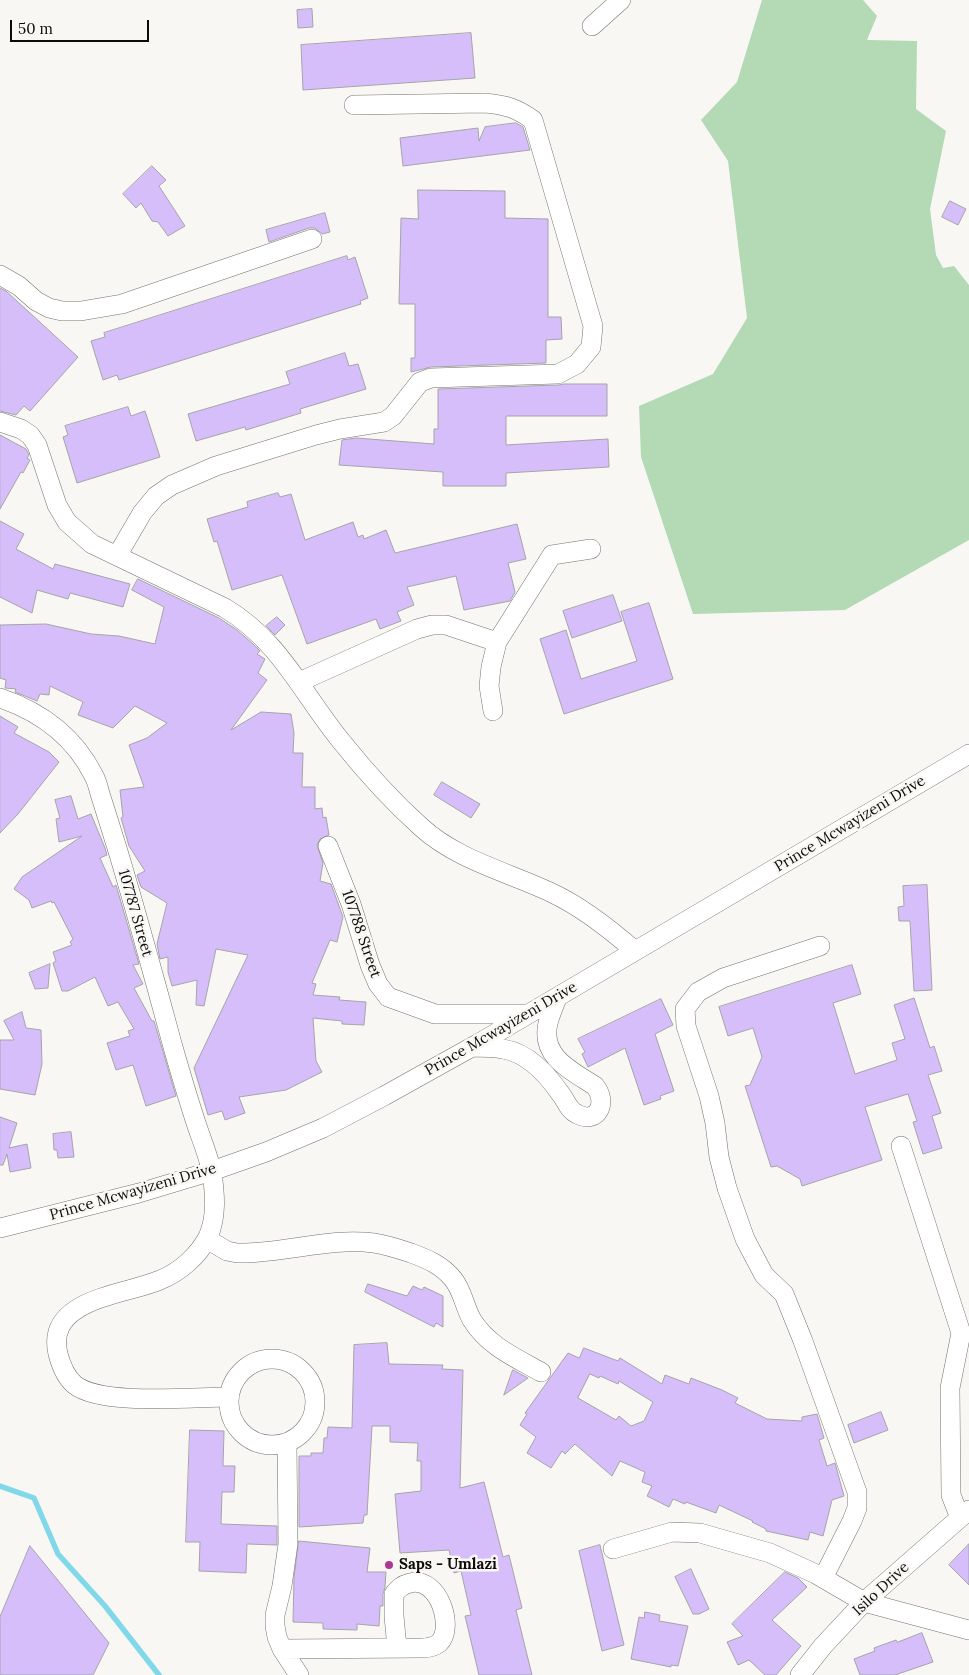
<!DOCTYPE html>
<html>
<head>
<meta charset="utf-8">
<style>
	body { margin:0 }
	#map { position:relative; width:969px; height:1675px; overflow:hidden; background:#f9f7f3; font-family:Lora,serif }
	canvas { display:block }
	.scale { position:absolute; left:10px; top:20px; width:139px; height:22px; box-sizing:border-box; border:2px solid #0c0b0a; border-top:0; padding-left:6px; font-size:15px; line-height:18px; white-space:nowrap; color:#0c0b0a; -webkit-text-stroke:4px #f9f7f3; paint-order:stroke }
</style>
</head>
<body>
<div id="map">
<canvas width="969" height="1675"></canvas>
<div class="scale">50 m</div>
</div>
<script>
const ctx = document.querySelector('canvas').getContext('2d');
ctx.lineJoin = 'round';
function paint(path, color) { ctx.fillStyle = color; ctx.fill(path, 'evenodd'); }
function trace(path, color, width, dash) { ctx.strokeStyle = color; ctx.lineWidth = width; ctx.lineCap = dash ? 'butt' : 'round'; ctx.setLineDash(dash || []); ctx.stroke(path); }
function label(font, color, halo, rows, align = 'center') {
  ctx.font = font + ' Lora,serif'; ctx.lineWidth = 5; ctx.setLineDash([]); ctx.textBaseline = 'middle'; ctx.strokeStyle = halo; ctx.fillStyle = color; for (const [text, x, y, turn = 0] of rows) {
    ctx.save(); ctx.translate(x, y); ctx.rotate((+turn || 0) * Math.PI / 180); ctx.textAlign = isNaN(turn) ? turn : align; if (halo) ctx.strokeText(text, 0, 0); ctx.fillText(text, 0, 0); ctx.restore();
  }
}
paint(new Path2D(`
	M762,0H863L877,16L867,40L917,41L916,109L946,131L930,209L936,255L943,268L954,266L969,285V540L845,610L693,614L641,457L639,406L713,374L747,318L728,161L701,120L737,82Z`), '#b3d9b5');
trace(new Path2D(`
	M0,1486L34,1498L58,1554L105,1606L159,1675`), '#81d8e9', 5.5);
const building = new Path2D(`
	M312,9L313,27L298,28L297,10Z
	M471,33L475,78L303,90L301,45Z
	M516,123L523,127L530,150L403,166L400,138L478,128L479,141L485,127Z
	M152,166L166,180L159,186L185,226L168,236L158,222L152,221L141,203L136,208L123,194Z
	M418,190L505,191V218L548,219V317H561L562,339L546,340V363L431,367L411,372V358H415V304H399L401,218L418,219Z
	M950,201L966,209L958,225L942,217Z
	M325,213L330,232L322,234L315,228H309L269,242L266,230Z
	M347,256L348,260L355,257L368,298L360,301L361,304L119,380L117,375L103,380L91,341L105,337L104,333Z
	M0,288L6,291L78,357L30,411L24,406L16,415L0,411Z
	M345,353L349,366L358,364L366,389L300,409L301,413L246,430L245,427L196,441L188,414L290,384L286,372Z
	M564,384H607V416H506V445L608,439L609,467L506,473V486H443V472L339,465L342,440L356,438L434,444V429H438V389L558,385Z
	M128,407L131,416L145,411L160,457L77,483L63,437L68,435L65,426Z
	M0,435L26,449L29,455L27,458L30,460L23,473L21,472L0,509Z
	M278,493L280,497L291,494L305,540L353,522L358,537L363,535L364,539L386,530L395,553L517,524L526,559L508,563L515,592L510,601L464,610L456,576L407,587L414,605L397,612L401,621L380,629L376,619L307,644L282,575L232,590L217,541L214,542L207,519L248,507L247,502Z
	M0,521L24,534L16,549L53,569L55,564L130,584L123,607L70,593L68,599L37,590L32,613L0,597Z
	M138,579L219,618L237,630L253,644L260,651L257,654L265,659L258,673L267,680L231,730L261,712L291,714L294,733L293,753H303L302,787H315V809L322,808L323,818L326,817L329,835L320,839L317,845L323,863L320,881L331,884L343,917L337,942L330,940L312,983L316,984L313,995L340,997L339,1000L366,1002L364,1025L342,1024V1021L313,1018L316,1061L322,1072L286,1090L239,1097L245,1113L225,1120L222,1111L208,1115L194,1068L248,955L216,949L204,1006L196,1005L197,980L172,986L168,972V957L160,959L157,944L167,903L141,887L137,875L145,871L129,846L121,818L123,817L120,790L144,787L129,745L147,738L167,723L135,706L113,728L78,715L83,702L50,686L49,695L40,694L37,701L15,692L16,689L5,688L6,680L0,678V625L46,624L91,634L119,636L155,644L164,607L132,590Z
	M613,595L622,621L572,638L563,611Z
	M649,603L673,679L564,714L540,639L566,630L581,679L637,661L621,612Z
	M277,617L285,625L275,635L266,626Z
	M0,716L18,727L14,733L49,752L59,762L18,814L0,833Z
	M442,782L480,804L471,818L434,795Z
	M71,796L78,819L91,814L105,848L107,855L100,858L113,887L116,885L139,964L133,965L143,984L134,988L152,1021H154L176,1096L146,1106L133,1065L116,1070L107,1043L130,1036L128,1031L134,1029L118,1002L108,1006L95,977L68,991H62L53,963L56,961L53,952L72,945L70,942L73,939L54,902L52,903L51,901L32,908L29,900L14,889L22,877L82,836L59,842L56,819L60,818L55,800Z
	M927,885L932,990L914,991L910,921H899L898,907L904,906L903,886Z
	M50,964L48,988L35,989L29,973Z
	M852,965L861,994L833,1003L855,1074L897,1060L892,1043L905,1039L894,1005L914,998L930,1048L934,1046L942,1071L928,1075L941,1113L932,1116L942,1148L923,1154L913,1122L917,1121L908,1094L865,1107L882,1160L802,1186L800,1179L777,1166L771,1167L745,1086L750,1085L762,1057L753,1028L728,1036L719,1007Z
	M661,999L673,1025L655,1034L674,1091L660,1096L661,1099L644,1105L625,1048L588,1067L582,1054L585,1052L578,1039Z
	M22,1012L26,1028L41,1030L42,1064L35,1095L0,1089V1040H14L4,1021Z
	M0,1117L17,1123L9,1148L27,1144L31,1168L10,1172L7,1154L3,1165H0Z
	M71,1132L74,1157L58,1158L57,1150H54L53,1134Z
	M368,1284L407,1296L413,1286L422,1290L424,1287L443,1296V1327L436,1323L434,1327L365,1292Z
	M387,1343L389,1364L443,1365L442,1369L463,1370L460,1488L484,1482L503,1557L509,1555L522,1608L516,1610L532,1675H479L465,1616L471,1615L461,1571L454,1573L449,1550L400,1553L395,1494L421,1491V1461H417L418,1443L390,1442V1426H372L367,1515H364L363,1523L299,1527V1456H311V1453H323L324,1438H327L328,1427L352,1428L354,1345Z
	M584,1348L618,1361L620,1358L662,1384L665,1375L689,1384L691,1378L722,1390L738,1398L735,1403L767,1419L802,1421V1417L817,1414L824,1438L819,1440L827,1466L835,1463L844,1496L832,1500L823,1536L810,1532L808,1540L766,1531V1529L752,1522L753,1521L719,1505L716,1513L686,1502L685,1504L673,1499L669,1507L647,1496L652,1486L642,1482L645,1472L620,1461L612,1476L575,1444L565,1454L562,1451L551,1468L527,1453L536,1437L520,1425L527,1414L525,1413L568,1353L579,1358ZM590,1374L599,1378L600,1376L618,1384L619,1381L653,1402L644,1421L631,1426L619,1416L616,1420L578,1398Z
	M513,1370L528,1378L504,1395Z
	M881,1412L888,1430L854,1443L848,1425Z
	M190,1430L224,1431L223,1466H235L234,1492H222L221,1524L277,1526V1545L247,1544L246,1573L199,1571L200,1542H186Z
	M299,1541L370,1548L367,1572H386L385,1587L383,1594V1606H380L379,1626L357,1624V1630L323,1629V1623L293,1622L294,1578Z
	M969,1544V1585L949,1565Z
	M600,1545L624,1645L602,1651L579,1551Z
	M30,1546L109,1643L93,1675H0V1617Z
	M691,1569L709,1609L699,1614H693L675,1577Z
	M785,1572L798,1578L807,1587L772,1620L801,1646L776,1675H765L749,1660L738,1665L727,1642L743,1636L732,1624Z
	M645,1612L660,1615L659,1621L688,1626L678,1666L671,1665V1667L631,1659L639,1617L644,1618Z
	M922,1633L933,1662L895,1675H860L854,1659L875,1651L874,1648L896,1640L897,1642Z`);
paint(building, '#d6befa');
trace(building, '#a5a4a8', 1);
const minor = new Path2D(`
	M592,26L621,0
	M0,275L19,286L36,301L49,308L62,311H81L122,304L312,239
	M0,422L21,429L30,435L37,445L57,505L67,522L92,544L225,608C280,641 302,693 341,741C365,771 392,801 421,827C457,860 508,872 552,893C580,906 611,930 635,951
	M117,556L142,513L156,496L172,485L216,466L316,435L340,429L384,422L393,416L420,382L431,378L558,374L577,364L591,347L593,326L533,120C516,108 506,105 485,103L354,105
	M299,682L417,629L432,625H446L497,642
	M0,698C41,712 74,736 94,776C98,783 99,792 102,800C107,816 112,832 117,848C137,914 155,981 173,1047C181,1075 189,1102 198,1129C203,1143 209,1158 212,1173C215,1194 217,1217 208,1237C198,1256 180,1272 160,1280C126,1295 45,1298 58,1354C61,1365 66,1378 75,1385C102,1406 192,1397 229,1397
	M493,711L489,686L491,667L497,642L552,555L591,549
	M328,846L351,904L370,965L378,984L388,997L435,1014H527
	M820,946L723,978L698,992L685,1009L686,1026L709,1096L715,1123L719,1157L727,1188L745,1239L764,1275L784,1294L803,1341L857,1492V1508L852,1521L823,1578
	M472,1047C482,1047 493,1047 503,1049C528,1053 546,1073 560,1093C566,1100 568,1110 577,1114C598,1125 608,1102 595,1086C572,1071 540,1057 548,1023C550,1015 554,1006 557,998
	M901,1146L961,1333L950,1388L951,1495L960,1518
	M0,1228L139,1193L212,1171L266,1152L323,1128L384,1096L481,1042L969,754
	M207,1239L227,1251L237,1253C283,1254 329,1237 374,1243C387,1245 399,1249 411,1253C427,1259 442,1265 453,1279C463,1291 464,1306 472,1320C488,1346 516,1358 541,1372
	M229 1402a43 43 0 1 1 86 0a43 43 0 1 1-86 0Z
	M287,1444L288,1544L282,1586L275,1615V1626L277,1637L282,1649L299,1675
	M613,1549L672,1532L700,1533L770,1553L816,1574L864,1602L969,1630
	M282,1649L421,1648C427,1648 434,1647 439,1643C455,1628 439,1576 410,1583C402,1585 399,1588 394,1594V1616L397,1648
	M800,1675L823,1646L864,1602L969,1510`);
trace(minor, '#74726e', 20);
trace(minor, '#fff', 19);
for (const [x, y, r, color] of [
	[389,1565,5,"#ab3994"]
]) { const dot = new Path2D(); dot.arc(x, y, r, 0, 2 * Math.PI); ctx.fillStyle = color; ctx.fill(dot); trace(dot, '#f9f7f3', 2); }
label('15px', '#0c0b0a', '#f9f7f3', [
	["Prince Mcwayizeni Drive",850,824,-31],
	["107787 Street",135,913,74],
	["107788 Street",361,934,71],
	["Prince Mcwayizeni Drive",501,1029,-30],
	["Prince Mcwayizeni Drive",133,1192,-16],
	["Isilo Drive",881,1589,-43]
]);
label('bold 15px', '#0c0b0a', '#f9f7f3', [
	["Saps - Umlazi",399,1565]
], 'left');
</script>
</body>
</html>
